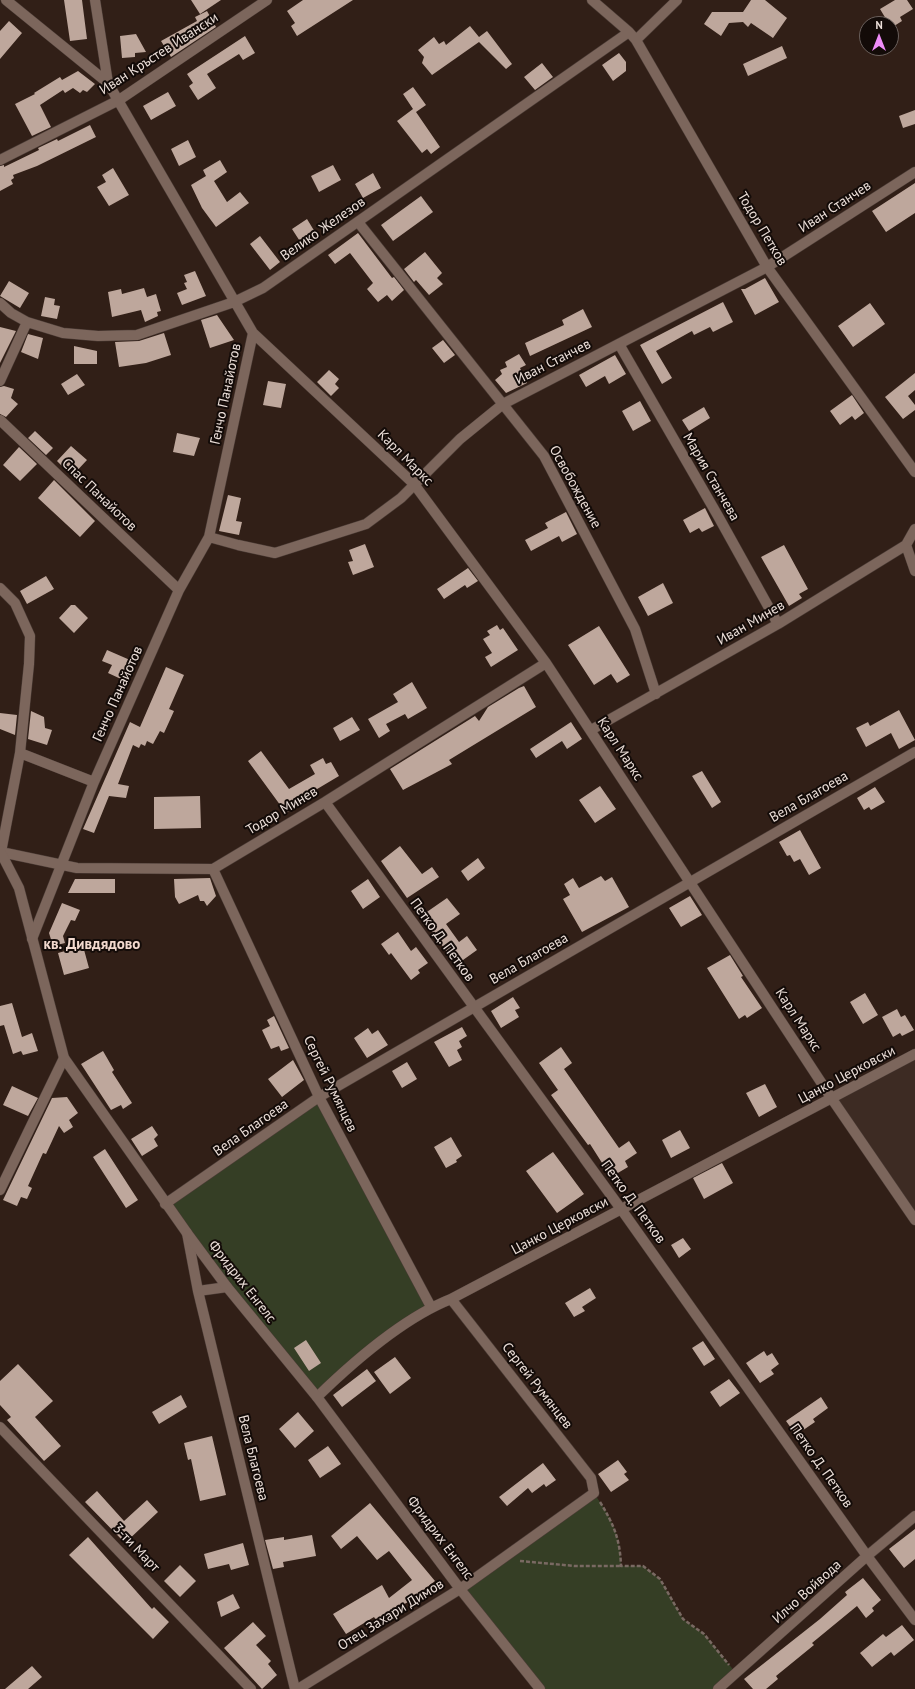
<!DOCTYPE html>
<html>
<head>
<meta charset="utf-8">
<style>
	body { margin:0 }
	#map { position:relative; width:915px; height:1689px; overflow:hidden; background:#311f17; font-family:"PT Sans",sans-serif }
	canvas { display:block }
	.north { position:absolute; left:859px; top:16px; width:40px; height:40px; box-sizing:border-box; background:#130b08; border:1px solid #6a605c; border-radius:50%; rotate:0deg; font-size:11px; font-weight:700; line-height:16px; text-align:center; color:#ecdfd9 }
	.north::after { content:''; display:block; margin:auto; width:14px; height:18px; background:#ee8cf8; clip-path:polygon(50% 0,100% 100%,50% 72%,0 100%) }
</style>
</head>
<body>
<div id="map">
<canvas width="915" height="1689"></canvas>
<div class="north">N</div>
</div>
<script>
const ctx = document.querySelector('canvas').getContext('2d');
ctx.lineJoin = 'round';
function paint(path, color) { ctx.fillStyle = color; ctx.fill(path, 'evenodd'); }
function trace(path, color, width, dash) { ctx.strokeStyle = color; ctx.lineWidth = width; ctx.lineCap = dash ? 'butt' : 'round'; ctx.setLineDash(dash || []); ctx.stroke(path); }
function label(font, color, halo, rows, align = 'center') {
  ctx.font = font + ' "PT Sans",sans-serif'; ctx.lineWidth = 4; ctx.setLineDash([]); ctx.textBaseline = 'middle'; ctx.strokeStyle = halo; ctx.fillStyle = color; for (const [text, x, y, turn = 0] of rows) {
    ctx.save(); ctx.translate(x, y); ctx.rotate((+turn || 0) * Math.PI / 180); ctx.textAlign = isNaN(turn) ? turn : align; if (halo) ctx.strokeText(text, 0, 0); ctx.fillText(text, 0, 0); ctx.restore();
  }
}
paint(new Path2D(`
	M915,1054V1220L832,1099Z`), '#3d2b23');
paint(new Path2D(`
	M319,1097L431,1307L317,1397L165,1204Z
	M594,1493C612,1520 620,1532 621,1566H643L660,1579L683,1619L704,1634L736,1673L718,1689H540L460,1589Z`), '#353e25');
paint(new Path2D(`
	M64,0H82L87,39L70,41Z
	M191,0H221L200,14Z
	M303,0H353L297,36L291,26L295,23L287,11Z
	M751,0H765L787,18L773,38L751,23L748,27L743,22L729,23L721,36L704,24L712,12H743Z
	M895,0H907L913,9L900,17L902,21L891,28V24H889L880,9Z
	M207,11L216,27L171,57L161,41L197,21L195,17Z
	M9,21L22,33L0,59V31Z
	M470,26L479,37L487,31L512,64L506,69L479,42L432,75L422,63L424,57L418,50L434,37L439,44L444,41L446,45Z
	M136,34L146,52L135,53V57L122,58L120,36Z
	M245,36L255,53L243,60L239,54L207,74L216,88L198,100L189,86L193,83L187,74Z
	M782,46L787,58L748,76L743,64Z
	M619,53L626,62V71L613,81L602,65Z
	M542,63L553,77L535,90L524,77Z
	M78,71L95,84L87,92L83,90L80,93L73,88L65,93L63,90L40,105L51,127L32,136L15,104L35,94L34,93L60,77L62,80Z
	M413,87L426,105L416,112L440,147L431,154L427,149L422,153L397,121L413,109L403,94Z
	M168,92L176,106L151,120L143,106Z
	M915,110V124L903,128L899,116Z
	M90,125L96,137L37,166L13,175L14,178L11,180L13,184L0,191V166L4,165V167L39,150L38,148L57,139L58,141Z
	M188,140L196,157L179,166L171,149Z
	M220,160L227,172L214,181L227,202L240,192L249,203L216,227L202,208L191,185L206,176L203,170Z
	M333,165L341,180L319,192L311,176Z
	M113,168L129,195L109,206L97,187L106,182L102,175Z
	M373,173L381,188L363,198L355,184Z
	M915,183V213L886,232L872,211Z
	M421,196L433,212L393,241L381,225Z
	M307,219L318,237L303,246L292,229Z
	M358,233L392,278L394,277L404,290L392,301L387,295L378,302L367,289L373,283L350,253L335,264L328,255Z
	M260,236L280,262L270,270L250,244Z
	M425,252L442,273L437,278L443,284L429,295L416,280L414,282L404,269Z
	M195,271L206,296L182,305L177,293L187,289L184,283L187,282L184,275Z
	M765,278L779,302L755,315L741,289H745Z
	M9,281L29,293L20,308L0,296Z
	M144,288L147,297L156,294L161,311L157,312L158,316L145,322L141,310L112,317L108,292L121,289L122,294Z
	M45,297L55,299L54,305L60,306L57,319L41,316Z
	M723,302L733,322L713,332L710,327L694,335L692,331L656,351L672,378L662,384L640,345Z
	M870,303L885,324L853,347L838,326Z
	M583,309L592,327L530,356L525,343L564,325L562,320Z
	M217,315L234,340L210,348L201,320Z
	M0,327L16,331L0,363Z
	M164,333L171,355L146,363L119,367L115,342L139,341Z
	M28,334L43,338L38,359L21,352Z
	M443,340L455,355L444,363L432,348Z
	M74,346L97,351V364H74Z
	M519,354L526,365L520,368L527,383L506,393L495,380L502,374L500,370L507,367L505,362Z
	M615,355L626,374L609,384L605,376L586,387L579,375Z
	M329,370L339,379L335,384L339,388L331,396L317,382Z
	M915,373V390L908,396L915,405V410L903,419L885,397Z
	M77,374L85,385L68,395L61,384Z
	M268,381L286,384L281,408L263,405Z
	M4,386L14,389L11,398L18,404L6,417L0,414V387Z
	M852,395L864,413L855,420L852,416L840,425L830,411Z
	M640,401L651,421L633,431L622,411Z
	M704,407L710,418L689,431L682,420Z
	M35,431L53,448L46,455L28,438Z
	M177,433L200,438L194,456L173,452Z
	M71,446L87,460L72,476L57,461Z
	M19,447L37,464L20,481L3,465Z
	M54,480L95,521L80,537L38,498Z
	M228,495L241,498L236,521L242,522L239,535L219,531Z
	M705,508L714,526L702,532L699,528L690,533L683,520Z
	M566,512L577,534L562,542L559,536L531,551L525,540L548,528L545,523Z
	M365,544L374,567L353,575L348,562L353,561L349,550Z
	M784,545L808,589L799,594L802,598L789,606L761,557Z
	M468,568L478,581L467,588L465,585L444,599L437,589Z
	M46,576L54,589L27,604L20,591Z
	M663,583L673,603L648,616L638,597Z
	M71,605H75L88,618L74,633L59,618Z
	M497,625L500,630L503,628L518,650L491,667L485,657L492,653L483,639L490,635L487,631Z
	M599,626L630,675L617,683L611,674L594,685L568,645Z
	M107,650L130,660L121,679L108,673L112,665L102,661Z
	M166,667L184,675L169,709L174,711L164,733L160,731L153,744L147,741L145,746L141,744L139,748L133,745L118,784L129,786L126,798L109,796L94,833L83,829L130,722L140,727Z
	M412,682L427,708L408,719L405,714L386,724L390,731L379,738L368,719L398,702L393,694Z
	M524,686L536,707L449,760L452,764L403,790L390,769L475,716L479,721L488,707L519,688Z
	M899,710L915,740L899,749L891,733L866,747L856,728L868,722L870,726Z
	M31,711L44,717L45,728L52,730L47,745L28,739Z
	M0,713L17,715L15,735L0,729Z
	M352,717L360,730L340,741L333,728Z
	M571,722L582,739L567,749L562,741L536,758L530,749Z
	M261,751L289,789L315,774L310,765L323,758L326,764L331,762L339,776L297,801L299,804L286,813L248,761Z
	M702,771L721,802L712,808L692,776Z
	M600,786L616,809L595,823L579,800Z
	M875,787L885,802L871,810L869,807L864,810L857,798Z
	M200,796L201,828L154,829V797Z
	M800,830L821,868L809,875L800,859L794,862L790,855L787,856L779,842Z
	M400,846L422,874L432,867L439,877L407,898L381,861Z
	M478,858L485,868L468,881L461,871Z
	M601,876L605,881L612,877L629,907L582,932L563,899L570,895L564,884L573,878L579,888Z
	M210,878L216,896L207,906L204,901H200L198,895L179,904L175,897L174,879Z
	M75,879H115V893H68Z
	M368,879L380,897L363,909L351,891Z
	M690,896L702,915L681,927L669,908Z
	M447,898L460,914L446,924L459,942L467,936L477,950L456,965L421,916Z
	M62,903L80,910L75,921L71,920L63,936L65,943L53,946L49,933Z
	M398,932L411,951L416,947L428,963L418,970L420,973L411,980L391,953L389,955L381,944Z
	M83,946L89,968L64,975L58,953Z
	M730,955L743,976L741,977L762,1008L747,1018L745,1015L739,1019L707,968Z
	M865,993L878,1015L863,1024L850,1002Z
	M513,997L520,1008L515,1010L519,1017L501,1028L491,1011Z
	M12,1003L22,1037L32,1033L38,1051L23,1055L21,1051L13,1054L4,1025L0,1026V1006Z
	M897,1009L901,1017L905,1015L914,1030L902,1036L900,1033L893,1037L882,1017Z
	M274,1016L289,1048L281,1051L279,1046L271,1049L262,1030L270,1026L267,1020Z
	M462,1027L467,1036L459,1041L462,1047L457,1050L462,1060L449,1067L434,1042Z
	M368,1028L372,1034L378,1030L388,1045L367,1058L354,1038Z
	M561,1047L572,1063L564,1069L619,1148L629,1141L637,1153L625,1161L628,1167L611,1177L590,1144L588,1145L551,1095L558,1090L539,1063Z
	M103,1051L114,1070L112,1072L132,1103L123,1109L121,1105L111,1110L81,1064Z
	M293,1060L304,1080L282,1097L268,1079Z
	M407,1062L417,1079L402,1088L392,1071Z
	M765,1084L777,1107L759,1117L746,1093Z
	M12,1086L38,1098L28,1116L3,1105Z
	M67,1097L78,1113L69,1120L73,1127L64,1133L59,1126L46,1154L43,1153L28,1186L32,1188L27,1199L21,1197L17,1206L3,1200L52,1098Z
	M152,1126L158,1135L154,1139L158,1146L142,1156L131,1139Z
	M680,1130L690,1148L671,1158L662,1140Z
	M451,1137L462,1156L456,1160L457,1162L446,1168L434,1147Z
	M105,1149L138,1200L126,1208L93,1157Z
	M553,1152L584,1194L557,1213L526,1171Z
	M722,1163L733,1183L704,1199L693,1178Z
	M683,1238L691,1249L679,1258L671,1245Z
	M590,1288L596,1298L582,1307L585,1311L574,1317L565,1303Z
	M306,1340L321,1363L309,1371L294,1348Z
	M703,1341L715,1359L704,1366L692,1348Z
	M764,1351L767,1356L772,1353L779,1364L771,1370L774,1374L760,1383L746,1363Z
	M395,1357L411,1378L390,1394L374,1372Z
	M18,1364L53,1401L35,1417L61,1446L44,1461L7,1420L11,1417L0,1405V1381Z
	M367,1369L376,1381L342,1407L333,1395Z
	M729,1379L740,1393L720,1407L710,1392Z
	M181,1395L187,1407L159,1424L152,1412Z
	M821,1397L828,1408L813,1419L815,1422L796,1435L786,1421Z
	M298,1412L314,1431L295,1448L279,1429Z
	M212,1436L226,1495L200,1501L191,1459L188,1460L184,1443Z
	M328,1446L341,1464L320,1478L308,1460Z
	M618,1460L627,1472L624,1474L629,1480L611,1492L598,1474Z
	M543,1463L556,1480L546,1487L544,1484L532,1493L528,1488L507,1506L499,1497Z
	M97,1491L124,1521L147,1500L158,1512L125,1543L85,1502Z
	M370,1503L435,1581L408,1602L376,1620L374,1617L346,1634L333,1614L382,1585L389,1598L412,1580L389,1551L377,1560L357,1536L341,1549L331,1536Z
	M915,1529V1559L904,1568L889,1549Z
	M312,1535L316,1556L283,1562L284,1567L273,1569L265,1540L284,1537V1540Z
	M88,1537L152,1609L154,1607L169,1622L153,1639L69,1555Z
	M243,1543L249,1565L231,1570L229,1564L208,1569L204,1554Z
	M180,1565L196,1581L180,1597L164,1581Z
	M863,1578L881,1600L872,1608L874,1611L866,1618L857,1606L812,1643L814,1645L776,1676L778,1679L766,1689H753L744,1679L820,1619L847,1595L845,1592Z
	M233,1594L240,1608L221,1617L217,1602Z
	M253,1622L266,1636L256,1645L271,1661L268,1664L277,1675L262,1689L224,1648Z
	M902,1625L914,1640L894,1656L891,1652L872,1667L860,1653L883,1634L886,1637Z
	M32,1666L42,1677L28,1689H5Z`), '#bea79c');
const minor = new Path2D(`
	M6,0L108,83
	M95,0L108,83L253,333L414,484L546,663L832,1099L915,1220
	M592,0L629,32L636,40L767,267L915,472
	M636,40L677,0
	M0,160L119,100L267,0
	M358,222L544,456L635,629L656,694
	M0,303L11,313L27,322L63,333L98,336L137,335L234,302L263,288L629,32
	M619,344L718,516L778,624
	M0,381L27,322
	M0,420L179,590
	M209,537L238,545L275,553L366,524L401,498L460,439L503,404L767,267L915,172
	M906,545L915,571
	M0,588L15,603L30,636L29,664L20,753L1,852L77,868L213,869L325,802L546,663
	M591,730L778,624L906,545L915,529
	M20,753L94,782
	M325,802L621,1209L867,1556L915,1620
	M213,869L319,1097L431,1307
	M32,939L94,782L179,590L209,537L253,333
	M0,1190L64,1058
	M165,1204L319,1097L915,752
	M187,1233L198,1291L295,1689
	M198,1291L227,1287
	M317,1397C354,1361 403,1318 451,1299L915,1054
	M0,1427L251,1689
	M298,1689L460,1589L594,1493L591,1478L451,1299
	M718,1689L867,1556L915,1516`);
const tertiary = new Path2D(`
	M0,851L19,888L64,1058L187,1233L227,1287L317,1397L460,1589L540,1689`);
trace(minor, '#4b3c36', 11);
trace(tertiary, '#4b3c36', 11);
trace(new Path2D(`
	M600,1502C614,1525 620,1539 621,1566H643L660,1579L683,1619L704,1634L729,1665
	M520,1561L575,1566H621`), '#796962', 2.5, [4, 2]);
trace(minor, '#7c665c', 10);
trace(tertiary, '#7c665c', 10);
label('14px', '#ecdfd9', '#130b08', [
	["Иван Кръстев Ивански",159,54,-33],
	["Иван Станчев",835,207,-33],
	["Велико Железов",323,229,-35],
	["Тодор Петков",762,229,59],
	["Иван Станчев",553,362,-27],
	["Генчо Панайотов",226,394,-78],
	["Карл Маркс",405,458,45],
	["Мария Станчева",711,477,60],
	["Освобождение",575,487,61],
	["Спас Панайотов",99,495,44],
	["Иван Минев",751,623,-30],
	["Генчо Панайотов",118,694,-66],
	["Карл Маркс",620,749,57],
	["Вела Благоева",809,797,-30],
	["Тодор Минев",282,811,-31],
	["Петко Д. Петков",442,940,54],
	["Вела Благоева",529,959,-30],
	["Карл Маркс",798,1020,57],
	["Цанко Церковски",847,1075,-28],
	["Сергей Румянцев",330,1084,64],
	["Вела Благоева",251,1128,-35],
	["Петко Д. Петков",633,1202,54],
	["Цанко Церковски",560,1226,-28],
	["Фридрих Енгелс",242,1282,52],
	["Сергей Румянцев",537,1386,52],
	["Вела Благоева",253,1458,76],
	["Петко Д. Петков",821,1466,55],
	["Фридрих Енгелс",440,1538,53],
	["3-ти Март",136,1548,46],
	["Илчо Войвода",807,1592,-42],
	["Отец Захари Димов",391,1615,-32]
]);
label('bold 15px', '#f2d9ce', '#130b08', [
	["кв. Дивдядово",92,945]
]);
</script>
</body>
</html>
